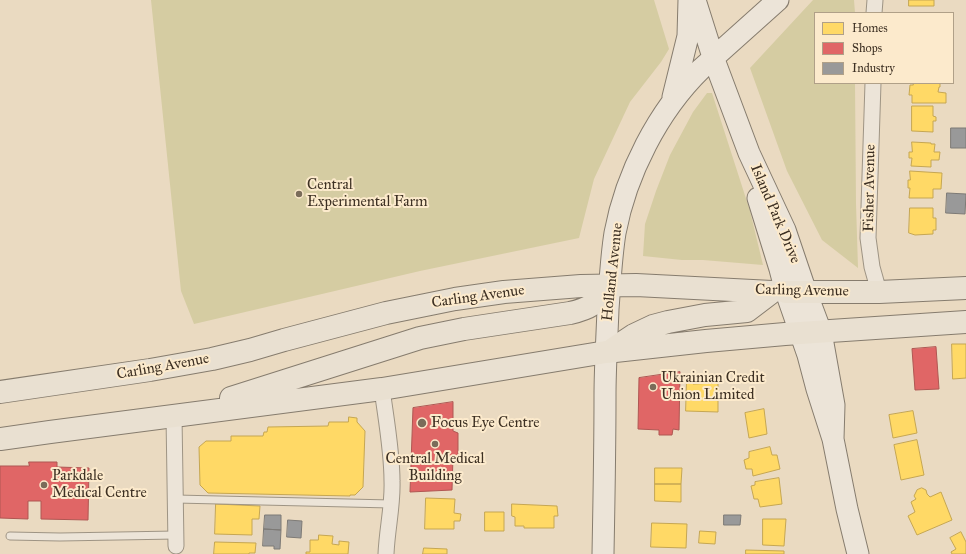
<!DOCTYPE html>
<html>
<head>
<meta charset="utf-8">
<style>
	body { margin:0 }
	#map { position:relative; width:966px; height:554px; overflow:hidden; background:#eadac1; font-family:"IM FELL Great Primer",serif }
	canvas { display:block }
	.legend { position:absolute; left:814px; top:12px; width:140px; height:72px; box-sizing:border-box; background:#fceacc; border:1px solid #b0a088; margin:0; padding:5px 7px; list-style:none; font-size:12px; color:#3d3023 }
	.legend li { display:flex; align-items:center; gap:8px; height:20px }
	.legend b { width:20px; border:1px solid #b0a088 }
</style>
</head>
<body>
<div id="map">
<canvas width="966" height="554"></canvas>
<ul class="legend">
<li><b style="height:11px;background:#ffd966"></b>Homes</li>
<li><b style="height:11px;background:#e06666"></b>Shops</li>
<li><b style="height:11px;background:#999"></b>Industry</li>
</ul>
</div>
<script>
const ctx = document.querySelector('canvas').getContext('2d');
ctx.lineJoin = 'round';
function paint(path, color) { ctx.fillStyle = color; ctx.fill(path, 'evenodd'); }
function trace(path, color, width, dash) { ctx.strokeStyle = color; ctx.lineWidth = width; ctx.lineCap = dash ? 'butt' : 'round'; ctx.setLineDash(dash || []); ctx.stroke(path); }
function label(font, color, halo, rows, align = 'center') {
  ctx.font = font + ' "IM FELL Great Primer",serif'; ctx.lineWidth = 4; ctx.setLineDash([]); ctx.textBaseline = 'middle'; ctx.strokeStyle = halo; ctx.fillStyle = color; for (const [text, x, y, turn = 0] of rows) {
    ctx.save(); ctx.translate(x, y); ctx.rotate((+turn || 0) * Math.PI / 180); ctx.textAlign = isNaN(turn) ? turn : align; if (halo) ctx.strokeText(text, 0, 0); ctx.fillText(text, 0, 0); ctx.restore();
  }
}
paint(new Path2D(`
	M151,0H654L669,49L661,62L630,102L594,179L579,238L420,271L194,324L181,291Z
	M813,0H854L855,13H815V83H855L856,204L858,268L822,240L787,171L750,68Z
	M707,93H712L750,211L763,265L703,260H682L643,256L645,224L656,191L670,155L693,112Z`), '#d5cca2');
const homes = new Path2D(`
	M909,0H934V6H909Z
	M913,83H940V87H939L938,92L946,93V103H912V95H909L910,85H913Z
	M912,106H933V116L936,117V121H933V132L912,131Z
	M912,142L931,143V144H935L934,152H940L939,160H931V167L911,166L912,158H909V152H912Z
	M910,171L942,173L941,189H933V198H909L910,188H908V180H910Z
	M910,208H933V218H936V230H933V234L915,235L909,233Z
	M952,344H966V378L953,379Z
	M687,379H693V384L718,383V412L686,411Z
	M764,409L767,434L749,438L745,413Z
	M913,411L917,433L893,438L889,415Z
	M349,417L357,418V422L365,431L363,487L355,495H350V496L208,493L200,485L199,447L206,441H231V436H263L264,432H267L268,427L328,426L329,422H348Z
	M917,440L924,475L901,480L894,445Z
	M770,447L772,455H777L780,469L753,476L752,469H746L744,460L749,458V452Z
	M655,468H682L681,484H655Z
	M779,478L782,504L760,507L758,499H754L751,486L755,485V482Z
	M655,484H681V502L655,501Z
	M922,488L926,490L927,494L930,497L941,492L952,520L917,535L908,516L915,512L911,502L916,499L914,496L917,490Z
	M426,498L455,499L454,513L461,514L460,521H454V529H425Z
	M216,504L260,506L259,519H252V535L215,534Z
	M512,504L557,506L558,516H554V528H524V526H515V517L512,516Z
	M485,512H504V531H485Z
	M763,519H786L784,546L763,545Z
	M652,523L687,524L686,548L651,547Z
	M700,531L716,532L715,544L699,543Z
	M961,532L966,542V554H952L951,552L956,549L950,538Z
	M319,535L333,536L332,544L339,545V541L349,542L348,554H306V552H310V540H318Z
	M215,542L256,543L255,553H249V554H214Z
	M424,548L447,549V554H423Z
	M746,550L784,551V554H746Z`);
paint(homes, '#ffd966');
trace(homes, '#c5a652', 1);
const shops = new Path2D(`
	M936,347L939,389L915,390L912,349Z
	M680,372L679,430L673,429L672,435H659V430L638,429L639,378Z
	M453,402V431L458,433V456H453L452,490L410,492L413,408Z
	M29,462H57V467L89,468L88,520L41,519V501H28V519L0,518V466H29Z`);
paint(shops, '#e06666');
trace(shops, '#af5652', 1);
const industry = new Path2D(`
	M951,128H966V148H951Z
	M947,193L966,194L965,214L946,213Z
	M265,515H281V530L264,529Z
	M724,515H741L740,525H724Z
	M288,520L302,521L301,538L287,537Z
	M264,529L281,530L280,549H274V546H263Z`);
paint(industry, '#999');
trace(industry, '#7d7a76', 1);
const lane = new Path2D(`
	M176,499L391,504
	M10,536L60,537L176,535`);
const street = new Path2D(`
	M874,13L875,0
	M873,83L868,238L872,267L879,292
	M382,389C386,419 392,451 392,481C393,505 387,529 386,554
	M174,416L176,546`);
const secondary = new Path2D(`
	M695,0L713,57L749,153L785,230L806,292L821,332L834,405L833,439
	M673,97L688,36L689,0
	M758,198L780,269L786,292L808,355L817,389L833,439L847,509L858,554
	M603,554C604,501 605,449 605,396C605,367 607,338 608,309C610,283 611,258 615,233C626,174 658,111 701,69L778,0`);
const primary = new Path2D(`
	M786,292H879L966,288
	M613,349L634,335L653,326L668,322L705,315L747,311L772,292
	M0,392L150,370L212,359L250,350L284,340L386,313L455,299L504,292L581,286L636,285L772,292
	M231,398L420,338L464,329L570,313C588,309 600,303 609,286
	M0,439L50,432L382,389L606,352L706,341L785,334L966,322`);
trace(lane, '#9e9484', 9);
trace(street, '#9e9484', 17);
trace(secondary, '#867c6e', 23);
trace(primary, '#867c6e', 24);
trace(lane, '#ece4d8', 7);
trace(street, '#ece4d8', 15);
trace(secondary, '#ece4d8', 21);
trace(primary, '#e9e0d1', 22);
for (const [x, y, r, color] of [
	[299,194,4,"#7a6c5a"],
	[653,387,4,"#7a6c5a"],
	[422,423,5,"#7a6c5a"],
	[435,444,4,"#7a6c5a"],
	[44,485,4,"#7a6c5a"]
]) { const dot = new Path2D(); dot.arc(x, y, r, 0, 2 * Math.PI); ctx.fillStyle = color; ctx.fill(dot); trace(dot, '#fceacc', 1.5); }
label('15px', '#3d3023', '#fceacc', [
	["Central",307,185],
	["Experimental Farm",307,202],
	["Ukrainian Credit",661,378],
	["Union Limited",661,395],
	["Focus Eye Centre",431,423],
	["Central Medical",435,459,"center"],
	["Building",435,476,"center"],
	["Parkdale",52,476],
	["Medical Centre",52,493]
], 'left');
label('15px', '#3d3023', '#fceacc', [
	["Fisher Avenue",870,188,-89],
	["Island Park Drive",775,214,67],
	["Holland Avenue",613,272,-84],
	["Carling Avenue",802,291,1],
	["Carling Avenue",478,297,-8],
	["Carling Avenue",163,367,-10]
]);
</script>
</body>
</html>
